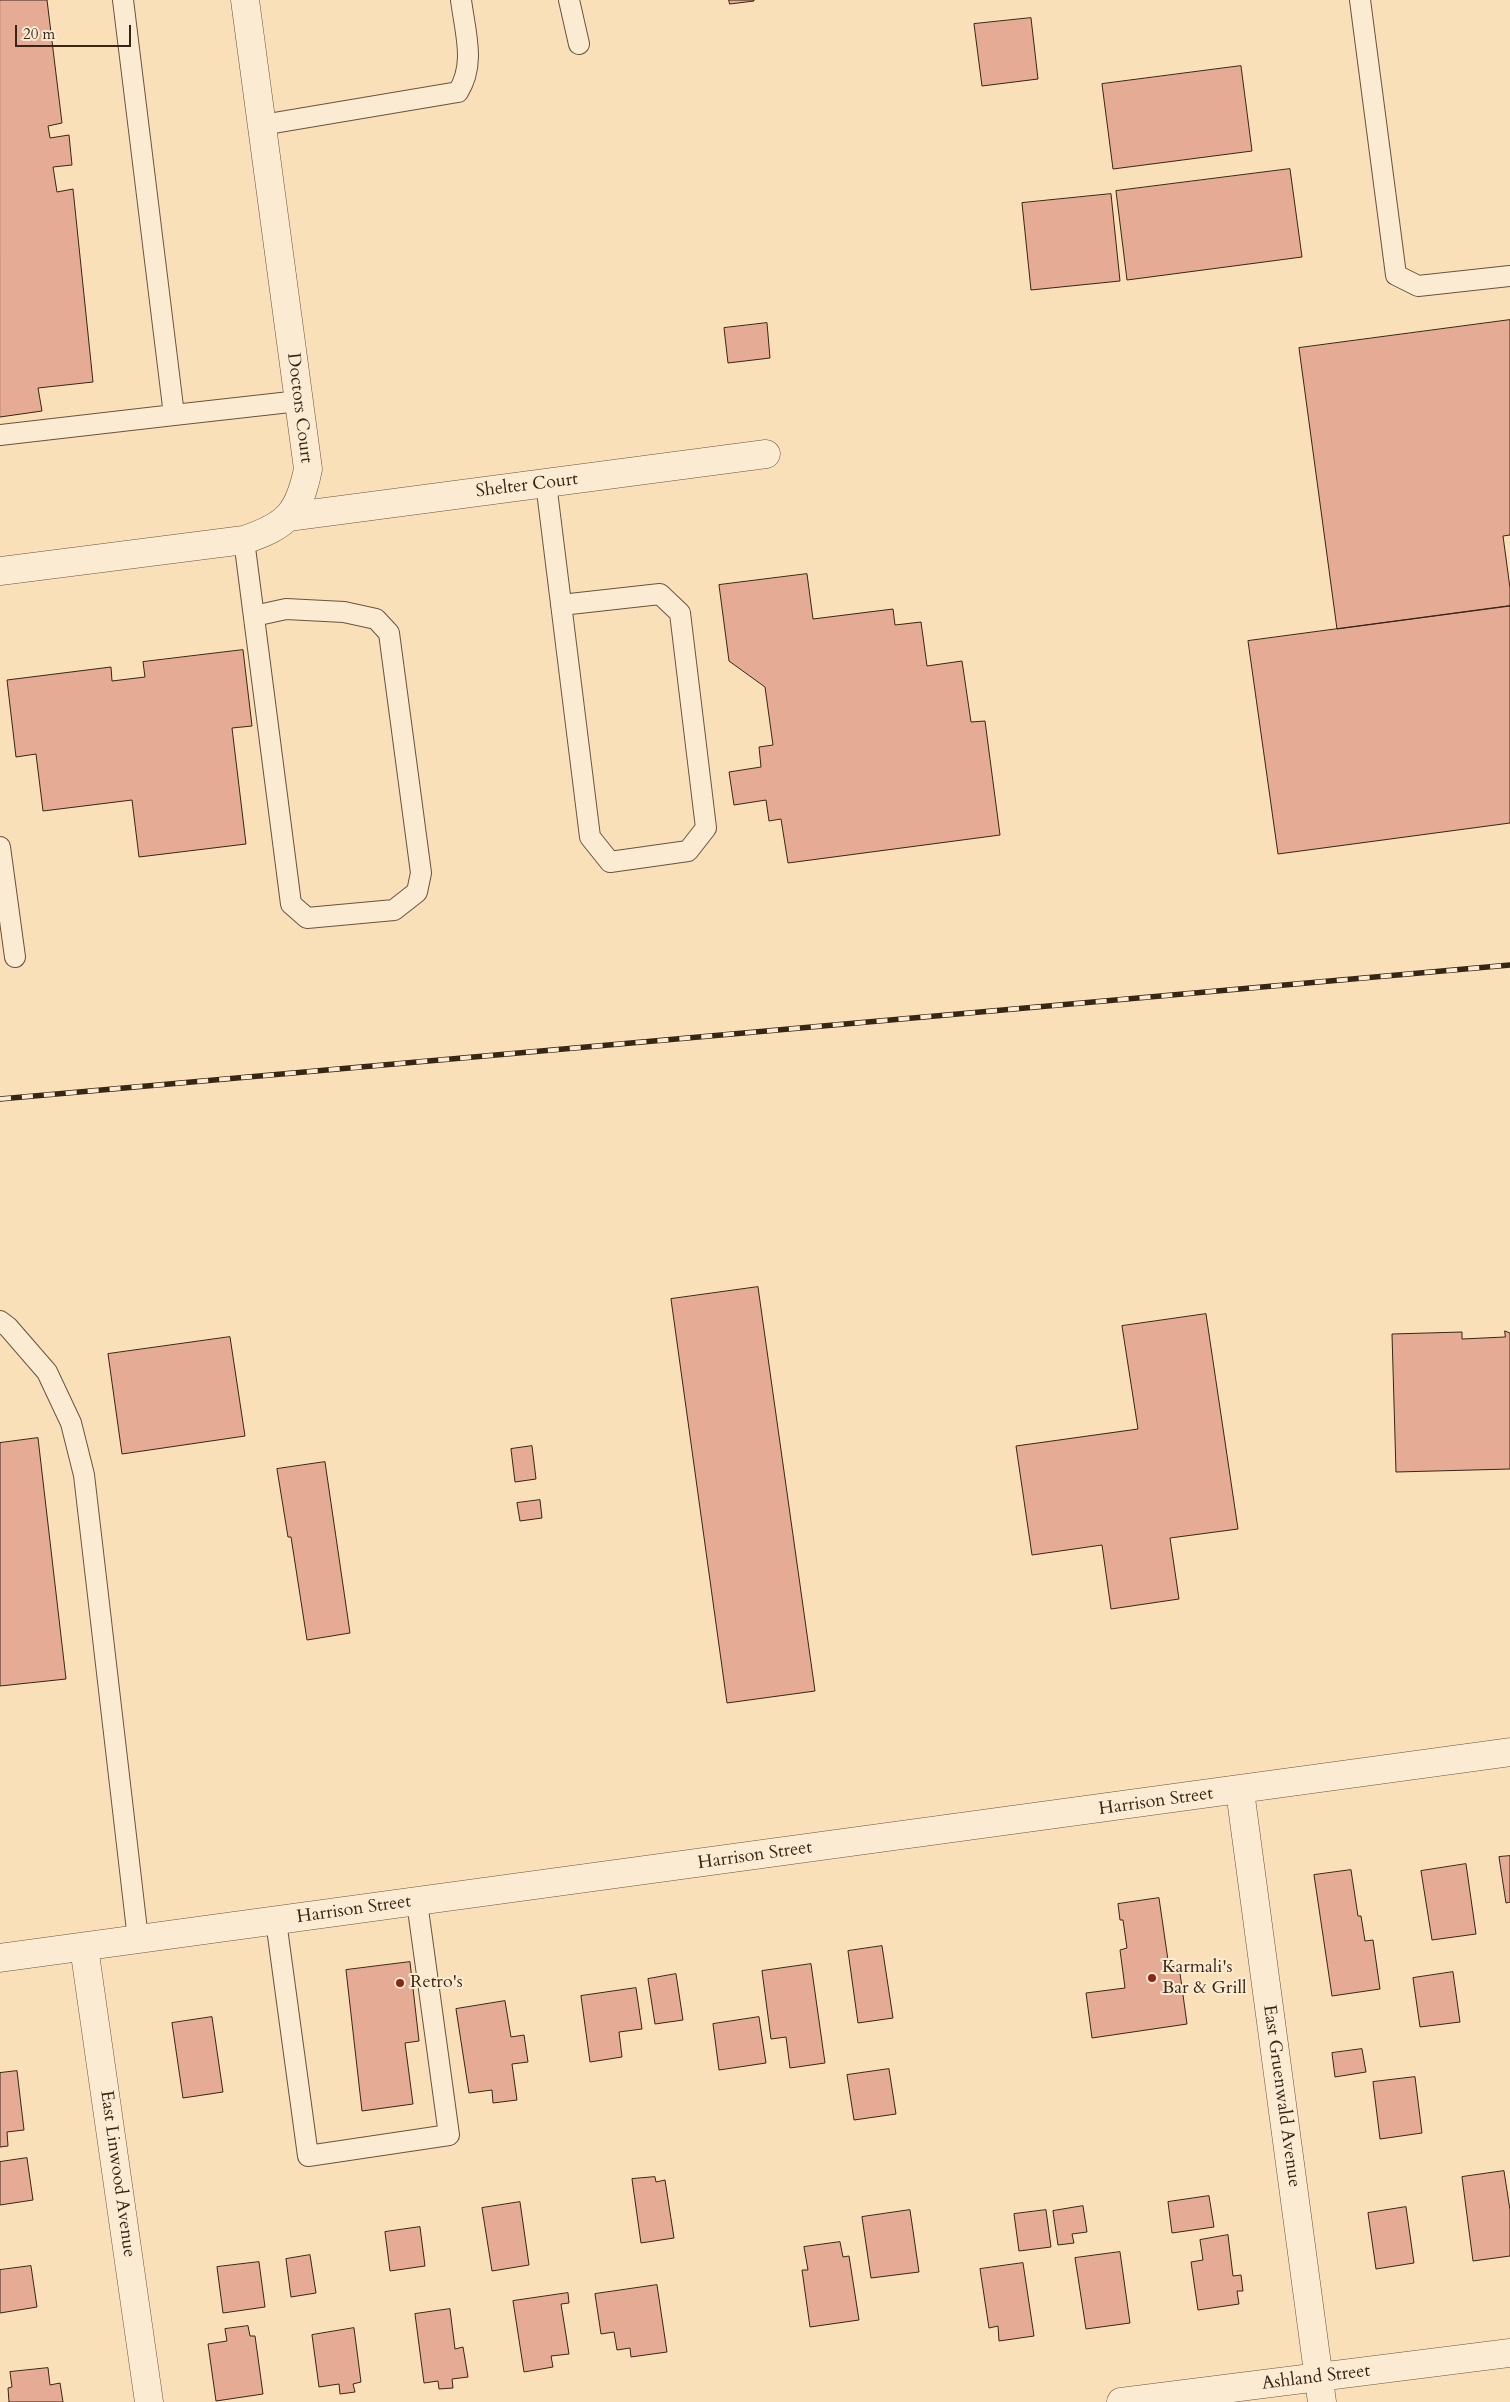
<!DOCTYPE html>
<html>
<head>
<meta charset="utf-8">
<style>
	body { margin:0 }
	#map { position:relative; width:1510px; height:2402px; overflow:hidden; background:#f9e0b9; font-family:Cardo,serif }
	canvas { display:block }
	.scale { position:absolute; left:15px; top:25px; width:116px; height:22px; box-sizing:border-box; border:2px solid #372615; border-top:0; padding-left:6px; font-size:15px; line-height:18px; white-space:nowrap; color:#372615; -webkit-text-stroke:4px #fbebd2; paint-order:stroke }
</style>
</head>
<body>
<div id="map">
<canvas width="1510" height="2402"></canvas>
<div class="scale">20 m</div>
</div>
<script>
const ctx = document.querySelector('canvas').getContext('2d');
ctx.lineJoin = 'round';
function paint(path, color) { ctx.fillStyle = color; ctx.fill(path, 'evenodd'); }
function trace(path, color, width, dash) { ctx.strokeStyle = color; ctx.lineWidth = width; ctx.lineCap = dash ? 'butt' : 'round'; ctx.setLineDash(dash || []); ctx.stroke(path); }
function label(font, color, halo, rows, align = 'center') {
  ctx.font = font + ' Cardo,serif'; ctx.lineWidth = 4; ctx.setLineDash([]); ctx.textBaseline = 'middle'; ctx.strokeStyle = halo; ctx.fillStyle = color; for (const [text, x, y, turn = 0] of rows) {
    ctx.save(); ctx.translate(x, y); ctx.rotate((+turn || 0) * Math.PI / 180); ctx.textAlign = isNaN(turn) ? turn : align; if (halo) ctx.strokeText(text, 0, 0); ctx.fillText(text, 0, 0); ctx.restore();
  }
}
const building = new Path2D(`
	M0,0H47L62,123L48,126L50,138L69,135L72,165L53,167L57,192L73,189L93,382L38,388L42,411L0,417Z
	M729,0H754V1L730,4Z
	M1031,18L1038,79L982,86L974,24Z
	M1241,66L1252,151L1113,169L1102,84Z
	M1290,169L1302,257L1127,280L1116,191Z
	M1111,194L1120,281L1031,290L1022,203Z
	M1510,320V535L1503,536L1510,588V606L1337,629L1299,348Z
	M767,323L770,358L728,363L724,328Z
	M807,574L813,619L893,609L895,625L921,622L927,666L962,661L971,722L985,721L1000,835L788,863L781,819L769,821L766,800L734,805L729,772L761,767L759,747L773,745L765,687L729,661L719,585Z
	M1510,606V823L1278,854L1248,641Z
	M243,650L252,726L232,728L246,844L139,857L132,800L43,811L36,754L16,757L7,680L111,667L112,681L145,677L143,662Z
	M758,1287L815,1691L727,1703L671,1299Z
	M1206,1314L1238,1529L1170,1538L1179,1599L1111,1609L1102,1545L1032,1555L1016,1446L1138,1429L1122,1326Z
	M1505,1331L1510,1333V1469L1396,1472L1392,1334L1462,1332V1339L1505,1337Z
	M230,1337L245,1436L122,1454L108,1354Z
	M38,1438L66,1679L0,1686V1443Z
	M532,1446L536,1479L515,1482L511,1449Z
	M325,1462L350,1633L307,1640L291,1537H288L277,1469Z
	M540,1500L542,1518L520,1521L517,1503Z
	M1510,1856V1902L1506,1903L1499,1857Z
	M1466,1864L1476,1934L1432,1940L1421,1871Z
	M1351,1870L1358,1916H1361L1365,1941L1373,1940L1380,1989L1332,1996L1314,1875Z
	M1159,1898L1169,1967L1179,1966L1187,2024L1092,2038L1086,1993L1125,1988L1120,1950L1127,1948L1123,1920H1120L1118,1904Z
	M882,1946L893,2018L858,2023L848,1951Z
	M410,1962L419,2041L405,2043L413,2104L362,2111L346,1970Z
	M811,1964L825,2063L790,2068L786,2037L771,2039L762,1971Z
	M1453,1972L1460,2022L1420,2027L1413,1978Z
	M676,1974L683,2020L655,2024L648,1979Z
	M636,1988L642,2029L619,2032L622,2057L590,2062L581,1996Z
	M505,2001L511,2037L524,2035L528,2062L512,2064L517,2100L493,2103L492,2090L469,2093L456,2009Z
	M212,2017L223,2092L183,2098L172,2023Z
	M759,2017L766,2063L719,2070L713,2024Z
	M1362,2049L1366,2072L1335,2077L1332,2053Z
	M889,2069L896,2114L854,2120L847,2075Z
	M17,2071L24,2130L7,2132L8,2146L0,2147V2073Z
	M1415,2077L1422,2133L1380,2139L1373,2082Z
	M27,2158L33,2200L0,2205V2162Z
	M1504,2171L1510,2210V2256L1473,2261L1462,2177Z
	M655,2177L656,2182L665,2180L674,2238L641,2243L632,2179Z
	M1209,2196L1214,2227L1172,2233L1168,2202Z
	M520,2202L529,2265L492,2271L482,2208Z
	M1083,2206L1087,2232L1072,2234L1074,2243L1058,2245L1053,2211Z
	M1406,2207L1414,2263L1376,2269L1368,2213Z
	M910,2210L919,2272L871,2278L862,2217Z
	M1046,2210L1051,2247L1019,2251L1014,2214Z
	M420,2227L425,2266L390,2271L385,2232Z
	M1228,2235L1233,2276L1241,2275L1243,2291H1237L1239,2304L1198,2310L1191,2262L1203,2260L1200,2240Z
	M840,2242L843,2257L849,2256L859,2320L810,2327L802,2270H808L804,2247Z
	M1120,2252L1130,2323L1086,2329L1075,2258Z
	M310,2255L316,2293L291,2297L286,2259Z
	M259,2262L265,2307L223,2313L217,2267Z
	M1023,2263L1034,2336L999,2341L998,2326L989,2328L980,2269Z
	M31,2266L37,2307L0,2313V2270Z
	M657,2285L667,2352L631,2357L630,2348L617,2350L614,2332L601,2334L595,2294Z
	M568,2293L569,2303L561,2304L569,2354L551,2356L553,2367L524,2372L513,2301Z
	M450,2309L455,2349L463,2347L468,2377L452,2379L453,2388L439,2389L438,2381L424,2383L415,2314Z
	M248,2326L250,2336H255L263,2394L216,2401L208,2344L227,2341L225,2329Z
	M354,2328L361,2382L353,2384L355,2392L340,2394L339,2384L319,2387L312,2335Z
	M48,2368L50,2385L60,2383L63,2402H9L8,2388L12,2387L10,2372Z`);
paint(building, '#e6ab94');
trace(building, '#372615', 1);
const service = new Path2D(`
	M569,0L579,44
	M1360,0L1396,275L1418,286L1510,276
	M262,125L458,92C476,64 465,32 461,0
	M174,415L299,401
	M0,435L174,415L123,0
	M546,483L590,837L610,862L688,851L706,828L680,613L660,594L561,605
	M244,540L291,904L307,918L394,910L417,892L421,873L389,633L376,619L344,612L286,609L254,616
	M0,847L15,957
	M0,1321L8,1327L47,1372L71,1423L84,1475L138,1939
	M276,1921L308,2156L449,2135L417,1902`);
const minor = new Path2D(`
	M288,517L766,454
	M0,571L244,540C287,526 299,513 308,469L245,0
	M1240,1791L1322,2402
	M84,1947L149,2402
	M0,1958L1510,1752
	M1121,2402L1510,2353`);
trace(service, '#68543e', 22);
trace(minor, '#68543e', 29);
trace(service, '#fbebd2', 20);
trace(minor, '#fbebd2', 28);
const rail = new Path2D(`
	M0,1099L1510,965`);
trace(rail, '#372615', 5.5);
trace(rail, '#fbebd2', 4, [11]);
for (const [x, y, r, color] of [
	[1152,1978,5,"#8f2418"],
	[400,1983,5,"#8f2418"]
]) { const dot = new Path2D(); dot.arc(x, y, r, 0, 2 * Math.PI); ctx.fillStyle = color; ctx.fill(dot); trace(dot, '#fbebd2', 2); }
label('18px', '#372615', '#fbebd2', [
	["Doctors Court",299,408,83],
	["Shelter Court",527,486,-7],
	["Harrison Street",1156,1802,-8],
	["Harrison Street",755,1856,-8],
	["Harrison Street",354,1910,-8],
	["East Gruenwald Avenue",1281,2096,82],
	["East Linwood Avenue",117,2174,82],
	["Ashland Street",1316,2378,-7]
]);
label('18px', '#372615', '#fbebd2', [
	["Karmali's",1162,1968],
	["Bar & Grill",1162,1989],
	["Retro's",410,1983]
], 'left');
</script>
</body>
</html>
